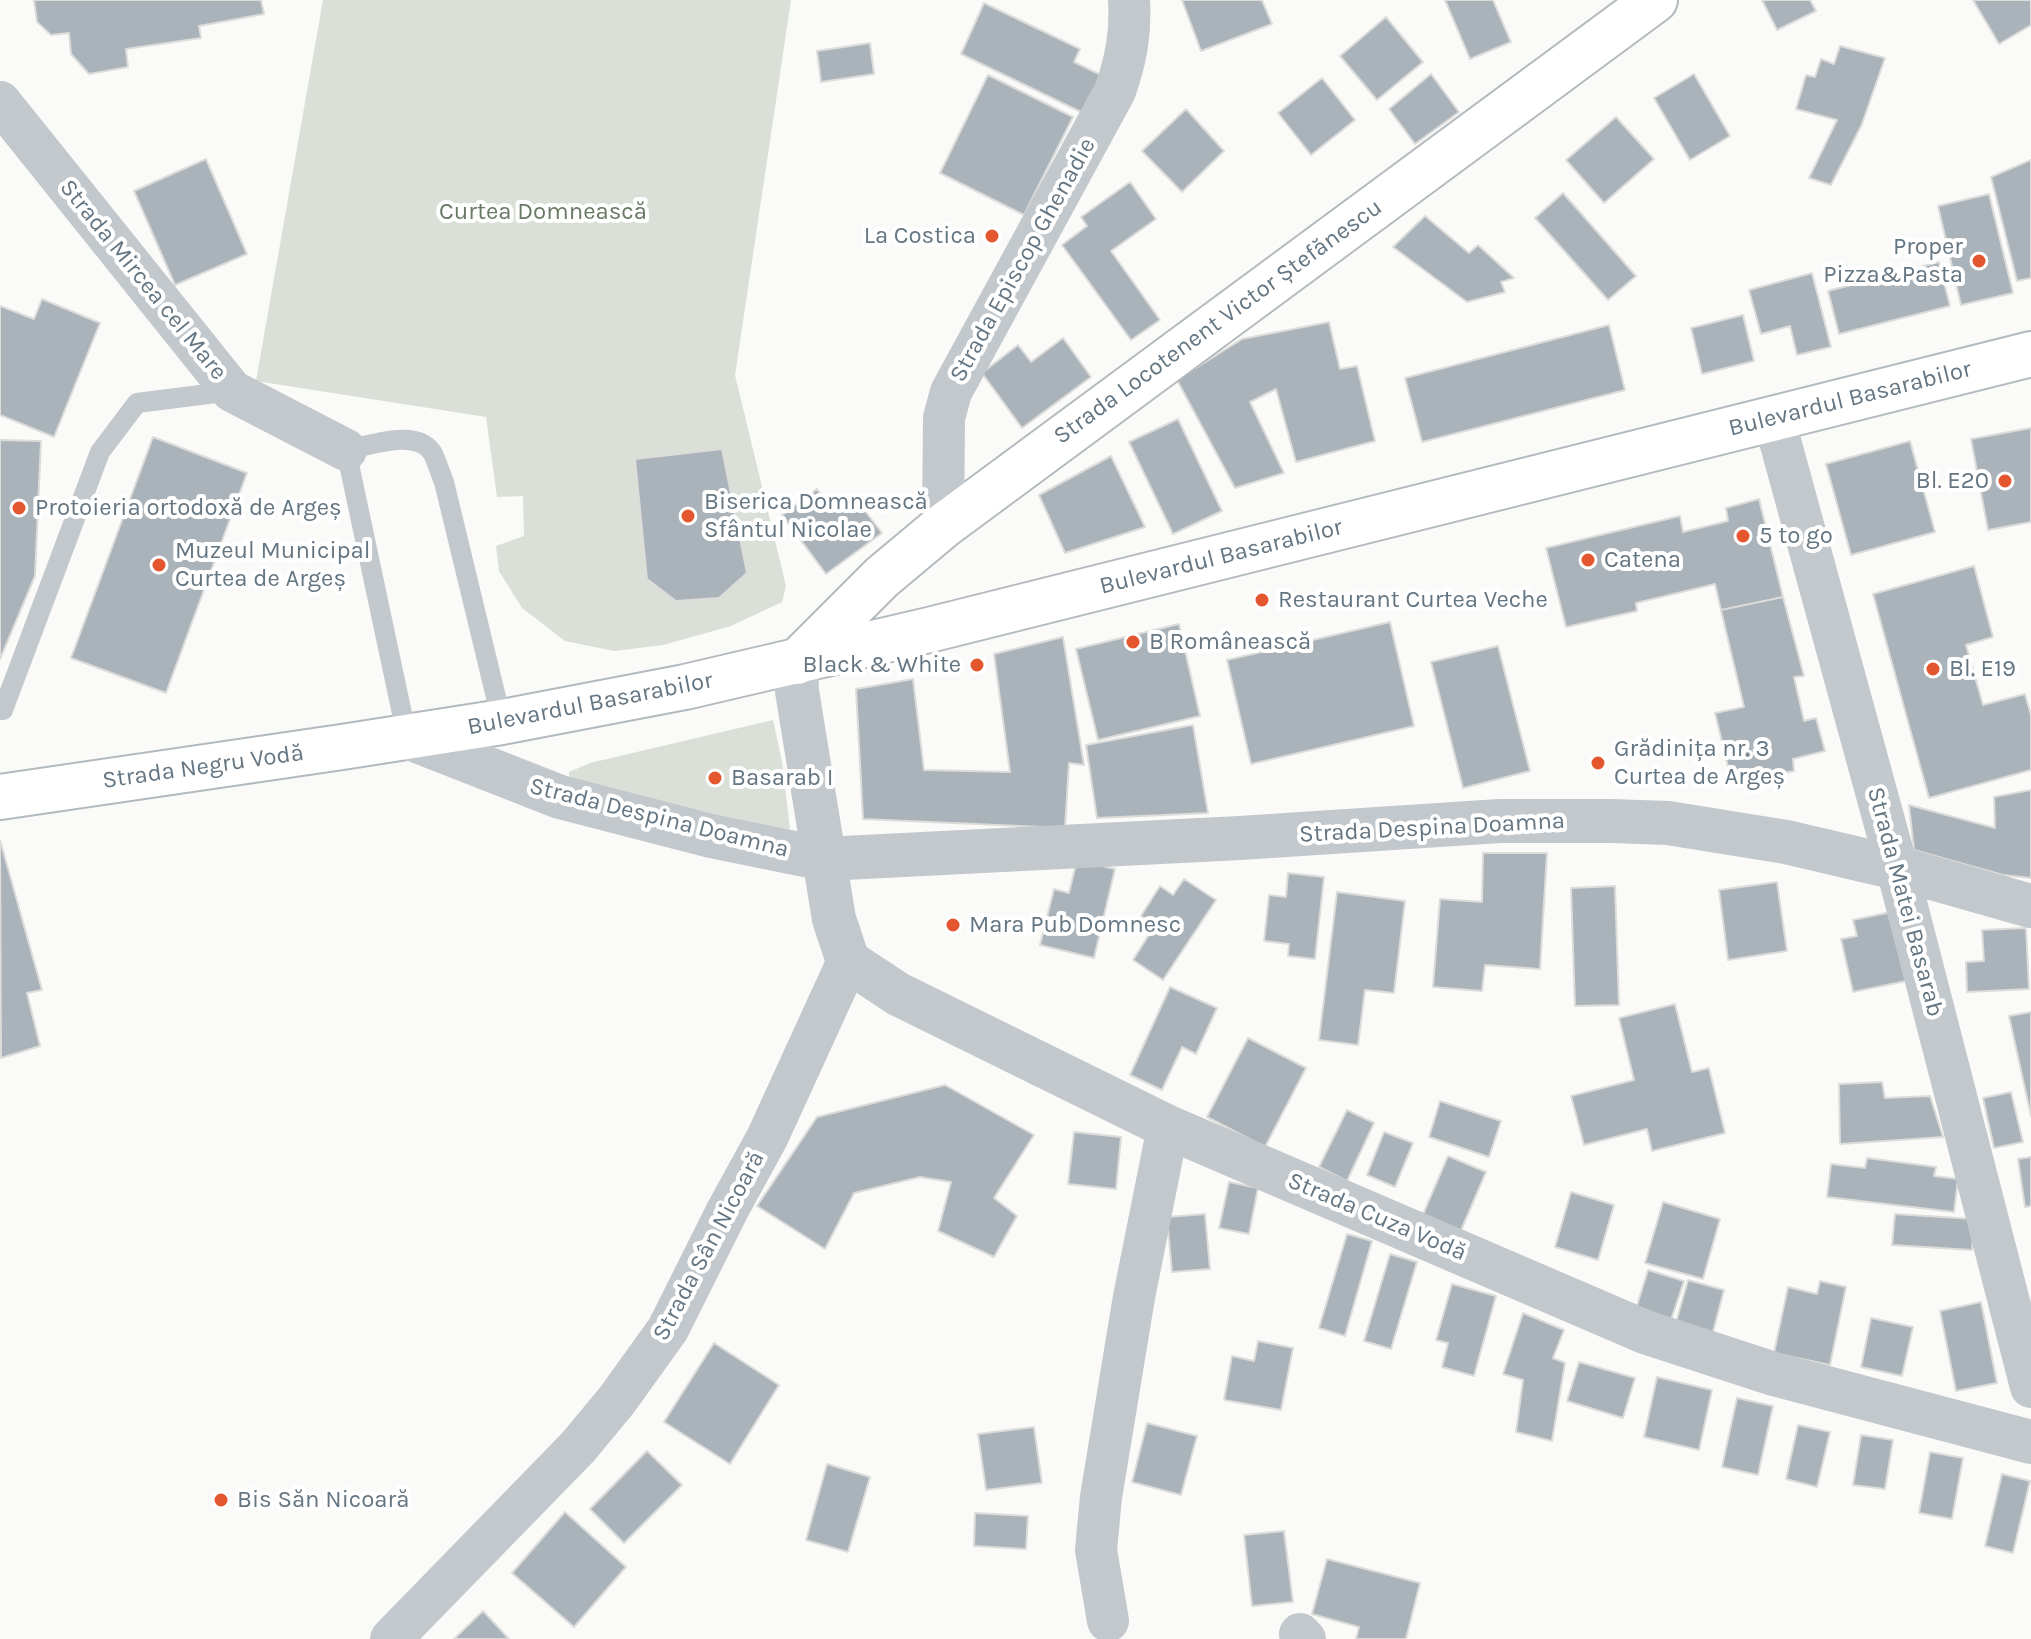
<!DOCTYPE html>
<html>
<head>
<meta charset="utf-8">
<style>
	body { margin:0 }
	canvas { display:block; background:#fafaf8 }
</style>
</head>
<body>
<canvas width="2031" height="1639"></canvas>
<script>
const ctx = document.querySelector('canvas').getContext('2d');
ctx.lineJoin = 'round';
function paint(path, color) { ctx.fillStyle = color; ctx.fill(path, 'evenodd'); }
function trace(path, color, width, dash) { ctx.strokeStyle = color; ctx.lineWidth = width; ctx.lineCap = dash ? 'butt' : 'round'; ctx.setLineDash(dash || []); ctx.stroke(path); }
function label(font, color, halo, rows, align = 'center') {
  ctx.font = font + ' Karla,sans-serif'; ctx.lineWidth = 8; ctx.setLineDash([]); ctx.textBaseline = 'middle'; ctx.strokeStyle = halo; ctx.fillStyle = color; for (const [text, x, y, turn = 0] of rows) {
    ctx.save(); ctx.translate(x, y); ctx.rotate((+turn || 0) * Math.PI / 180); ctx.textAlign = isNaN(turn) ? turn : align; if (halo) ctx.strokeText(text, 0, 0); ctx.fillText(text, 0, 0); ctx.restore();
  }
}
paint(new Path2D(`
	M323,0H791L735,375L786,586L782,602L731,626L663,645L614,651L565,641L522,608L499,571L496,546L524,536L523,496L497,497L486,417L256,381Z
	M773,720L782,761L790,829L769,830L569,778V772L590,763Z`), '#dadfd7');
const building = new Path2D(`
	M34,0H261L264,14L199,26L201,38L126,49L128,67L89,74L71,54L69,33L51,35L37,22Z
	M1182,0H1262L1272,24L1201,51Z
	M1445,0H1493L1511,42L1470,59Z
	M1762,0H1810L1816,11L1777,30Z
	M1973,0H2031V25L1999,44Z
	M984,3L1080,49L1074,62L1101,75L1083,113L961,54Z
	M1386,17L1423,62L1377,100L1340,56Z
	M870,43L874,74L821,82L817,51Z
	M1840,46L1885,58L1862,124L1831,185L1809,178L1837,120L1796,109L1806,75L1815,77L1821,59L1834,64Z
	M1431,74L1459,112L1415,144L1389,109Z
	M1694,74L1730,136L1690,160L1654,98Z
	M988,75L1073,117L1024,215L940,173Z
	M1322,78L1355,120L1311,155L1278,113Z
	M1186,109L1224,151L1182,192L1142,151Z
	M1616,117L1654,159L1604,203L1566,160Z
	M206,159L247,254L175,285L134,191Z
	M2031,160V278L2017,281L1991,177Z
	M1130,182L1156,219L1111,251L1160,320L1131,340L1062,245L1087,226L1081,217Z
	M1563,193L1636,276L1608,300L1535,218Z
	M1989,194L2013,293L1961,305L1938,206Z
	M1425,216L1469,253L1478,245L1514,278L1501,282L1505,292L1467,302L1393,247Z
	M1939,262L1950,306L1839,334L1828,291Z
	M1812,273L1831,347L1797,355L1790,326L1761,334L1749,290Z
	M42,299L100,323L54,437L0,415V306L34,319Z
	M1743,315L1754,361L1702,374L1691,328Z
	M1329,322L1340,369L1357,366L1375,441L1296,462L1276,389L1250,402L1284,473L1235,488L1177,380L1242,339Z
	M1609,325L1625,390L1422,442L1405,378Z
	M1063,338L1091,377L1022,428L982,373L1018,345L1031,362Z
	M1178,419L1222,511L1173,534L1129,442Z
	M2031,428V522L1988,530L1971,439Z
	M153,437L247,473L166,693L71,658Z
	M0,440L41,441L35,576L0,659Z
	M1910,441L1935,532L1851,555L1826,464Z
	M722,449L747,573L719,598L676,601L647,579L635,459Z
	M1111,456L1145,527L1065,553L1039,495Z
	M817,489L832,510L852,494L882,533L826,574L782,515Z
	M1759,499L1783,597L1721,610L1715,584L1636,603L1637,611L1566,627L1546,548L1680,516L1683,532L1728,521L1726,508Z
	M1974,566L1993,637L1966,645L1983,705L2025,694L2031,715V770L1929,798L1873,594Z
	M1783,597L1804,676L1794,677L1804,721L1816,718L1825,751L1793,759L1794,771L1763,777L1760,767L1730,775L1715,713L1744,707L1721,610Z
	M1390,622L1414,726L1251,764L1227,660Z
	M1179,624L1200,716L1098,740L1076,649Z
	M1063,637L1084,765L1069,763L1065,828L863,819L856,689L913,679L924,770L1010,772L994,654Z
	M1498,646L1530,771L1463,788L1431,662Z
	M1193,725L1208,813L1097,818L1086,745Z
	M2031,790V878L2003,875L1914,850L1909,805L1995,828L1994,797Z
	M0,840L42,990L27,993L40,1046L1,1058Z
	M1483,853H1547L1540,969L1485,965L1482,991L1433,987L1440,899L1482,902Z
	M1077,860L1115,869L1094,958L1040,945L1054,889L1069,893Z
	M1288,873L1324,877L1315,959L1288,956L1289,944L1264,941L1269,895L1286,897Z
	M1184,879L1216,900L1163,980L1133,960L1155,925L1141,916L1160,886L1173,895Z
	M1777,882L1787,951L1728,960L1719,890Z
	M1615,886L1619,1005L1575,1006L1571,888Z
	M1337,892L1405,901L1394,993L1365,990L1358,1045L1319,1040Z
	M1891,912L1906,981L1853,992L1841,939L1857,936L1853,920Z
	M2026,928L2029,989L1967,992L1966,962L1984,961L1982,930Z
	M1170,987L1217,1008L1196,1054L1182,1047L1162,1090L1130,1075Z
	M1675,1004L1692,1072L1709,1068L1725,1133L1652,1151L1647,1129L1584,1145L1571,1096L1634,1080L1619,1018Z
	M2031,1012V1116L2009,1016Z
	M1248,1038L1306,1068L1265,1147L1207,1117Z
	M1882,1082L1885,1098L1930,1096L1943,1137L1840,1144L1839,1084Z
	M945,1085L1034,1135L994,1198L1017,1216L994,1257L938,1231L951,1182L920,1177L854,1193L825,1249L757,1206L817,1117Z
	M2011,1092L2023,1142L1994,1148L1983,1098Z
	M1440,1101L1501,1121L1489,1157L1429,1137Z
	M1347,1110L1374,1123L1347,1181L1319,1167Z
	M1074,1132L1121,1137L1116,1189L1068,1184Z
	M1384,1132L1413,1143L1395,1187L1367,1175Z
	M1448,1156L1486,1172L1459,1235L1421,1219Z
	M2031,1157V1206L2025,1207L2018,1159Z
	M1867,1158L1936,1167L1934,1176L1958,1179L1954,1212L1827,1197L1831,1164L1865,1168Z
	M1229,1182L1258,1188L1249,1234L1219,1228Z
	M1571,1192L1614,1205L1598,1260L1555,1247Z
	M1663,1202L1720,1219L1703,1279L1645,1263Z
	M1205,1214L1210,1269L1172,1272L1167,1217Z
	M1895,1214L1974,1219L1972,1250L1892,1245Z
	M1347,1234L1372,1241L1345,1336L1319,1328Z
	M1390,1254L1417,1262L1391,1349L1364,1341Z
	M1648,1270L1684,1281L1671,1320L1636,1309Z
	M1688,1280L1724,1290L1712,1336L1675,1326Z
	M1820,1281L1846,1287L1830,1365L1774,1353L1788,1287L1817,1294Z
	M1452,1284L1496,1296L1474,1376L1442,1367L1448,1343L1436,1340Z
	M1981,1302L1997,1383L1956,1391L1940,1311Z
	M1523,1313L1564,1330L1553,1358L1565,1363L1552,1441L1516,1432L1523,1380L1503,1374Z
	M1871,1318L1913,1327L1902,1376L1861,1367Z
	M1258,1341L1293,1348L1281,1410L1224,1400L1232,1356L1254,1361Z
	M714,1343L779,1385L730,1464L664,1422Z
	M1579,1362L1635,1378L1623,1418L1567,1401Z
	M1657,1377L1712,1390L1699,1450L1644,1437Z
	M1737,1398L1773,1406L1758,1475L1722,1467Z
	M1147,1423L1197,1436L1181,1495L1132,1482Z
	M1798,1425L1830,1432L1817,1487L1786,1479Z
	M1034,1427L1042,1483L986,1490L978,1434Z
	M1861,1435L1893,1440L1885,1489L1853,1485Z
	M647,1451L682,1485L624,1543L590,1509Z
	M1930,1452L1963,1458L1952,1519L1919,1513Z
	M827,1464L870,1477L848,1552L806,1540Z
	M2002,1474L2030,1481L2013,1553L1985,1546Z
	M565,1512L626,1567L574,1627L512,1573Z
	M975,1513L1028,1516L1026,1549L974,1546Z
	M1284,1531L1293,1602L1252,1606L1244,1535Z
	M1327,1559L1420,1583L1406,1639H1356L1359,1627L1312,1614Z
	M483,1611L509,1639H454Z`);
paint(building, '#aab3b9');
trace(building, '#dcdcda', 2);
const secondary = new Path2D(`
	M797,662L882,577L943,526L1655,0
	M0,797L342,747L502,722L685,687L929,630L2031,354`);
trace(secondary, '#b3babf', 48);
trace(new Path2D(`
	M0,710H3L100,452L137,403L232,391
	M407,737L346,450C370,446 415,428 432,452C437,461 440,473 444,482L502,722`), '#c3c8cc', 20);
trace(new Path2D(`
	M0,102L232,391L346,450
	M1774,419L1897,868L2031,1387
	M943,526L944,418L951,392L1115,91C1126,60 1131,33 1129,0
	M1108,1621L1096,1550L1101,1497L1134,1297L1168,1127
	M1300,1634L1305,1639
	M391,1639L578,1447L617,1400L668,1329L728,1209L767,1138L848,961`), '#c3c8cc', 42);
trace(new Path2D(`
	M796,663L797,691L834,919L848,961L898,994L1168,1127L1645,1332L1774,1374L2031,1442
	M407,737L560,797L711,836L824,859L1240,838L1500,821H1611L1668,823L1786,842L1897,868L2031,906`), '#c3c8cc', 44);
trace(secondary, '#fff', 44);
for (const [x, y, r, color] of [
	[992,236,8,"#e4572e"],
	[1979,261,8,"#e4572e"],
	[2005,481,8,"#e4572e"],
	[19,508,8,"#e4572e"],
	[688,516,8,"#e4572e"],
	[1743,536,8,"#e4572e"],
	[1588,560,8,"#e4572e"],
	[159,565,8,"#e4572e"],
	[1262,600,8,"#e4572e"],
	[1133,642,8,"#e4572e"],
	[977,665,8,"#e4572e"],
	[1933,669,8,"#e4572e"],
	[1598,763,8,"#e4572e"],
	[715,778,8,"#e4572e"],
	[953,925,8,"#e4572e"],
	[221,1500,8,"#e4572e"]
]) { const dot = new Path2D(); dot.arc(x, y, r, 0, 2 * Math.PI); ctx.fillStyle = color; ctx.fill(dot); trace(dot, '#fff', 3); }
label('24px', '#687a64', '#fff', [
	["Curtea Domnească",543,212]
]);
label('24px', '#657683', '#fff', [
	["La Costica",976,236,"right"],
	["Proper",1963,247,"right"],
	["Pizza&Pasta",1963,275,"right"],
	["Bl. E20",1989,481,"right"],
	["Biserica Domnească",704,502],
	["Sfântul Nicolae",704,530],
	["Protoieria ortodoxă de Argeș",35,508],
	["5 to go",1759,536],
	["Muzeul Municipal",175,551],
	["Curtea de Argeș",175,579],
	["Catena",1604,560],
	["Restaurant Curtea Veche",1278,600],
	["B Românească",1149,642],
	["Black & White",961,665,"right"],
	["Bl. E19",1949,669],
	["Grădinița nr. 3",1614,749],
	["Curtea de Argeș",1614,777],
	["Basarab I",731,778],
	["Mara Pub Domnesc",969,925],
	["Bis Săn Nicoară",237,1500]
], 'left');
label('24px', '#657683', '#fff', [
	["Strada Episcop Ghenadie",1023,260,-61],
	["Strada Mircea cel Mare",143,280,51],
	["Strada Locotenent Victor Ștefănescu",1218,322,-36],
	["Bulevardul Basarabilor",1850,399,-14],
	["Bulevardul Basarabilor",1221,557,-14],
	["Bulevardul Basarabilor",590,704,-11],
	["Strada Negru Vodă",203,767,-8],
	["Strada Despina Doamna",659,818,14],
	["Strada Despina Doamna",1432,828,-3],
	["Strada Matei Basarab",1905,902,75],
	["Strada Cuza Vodă",1377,1217,23],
	["Strada Sân Nicoară",709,1246,-62]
]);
</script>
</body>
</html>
